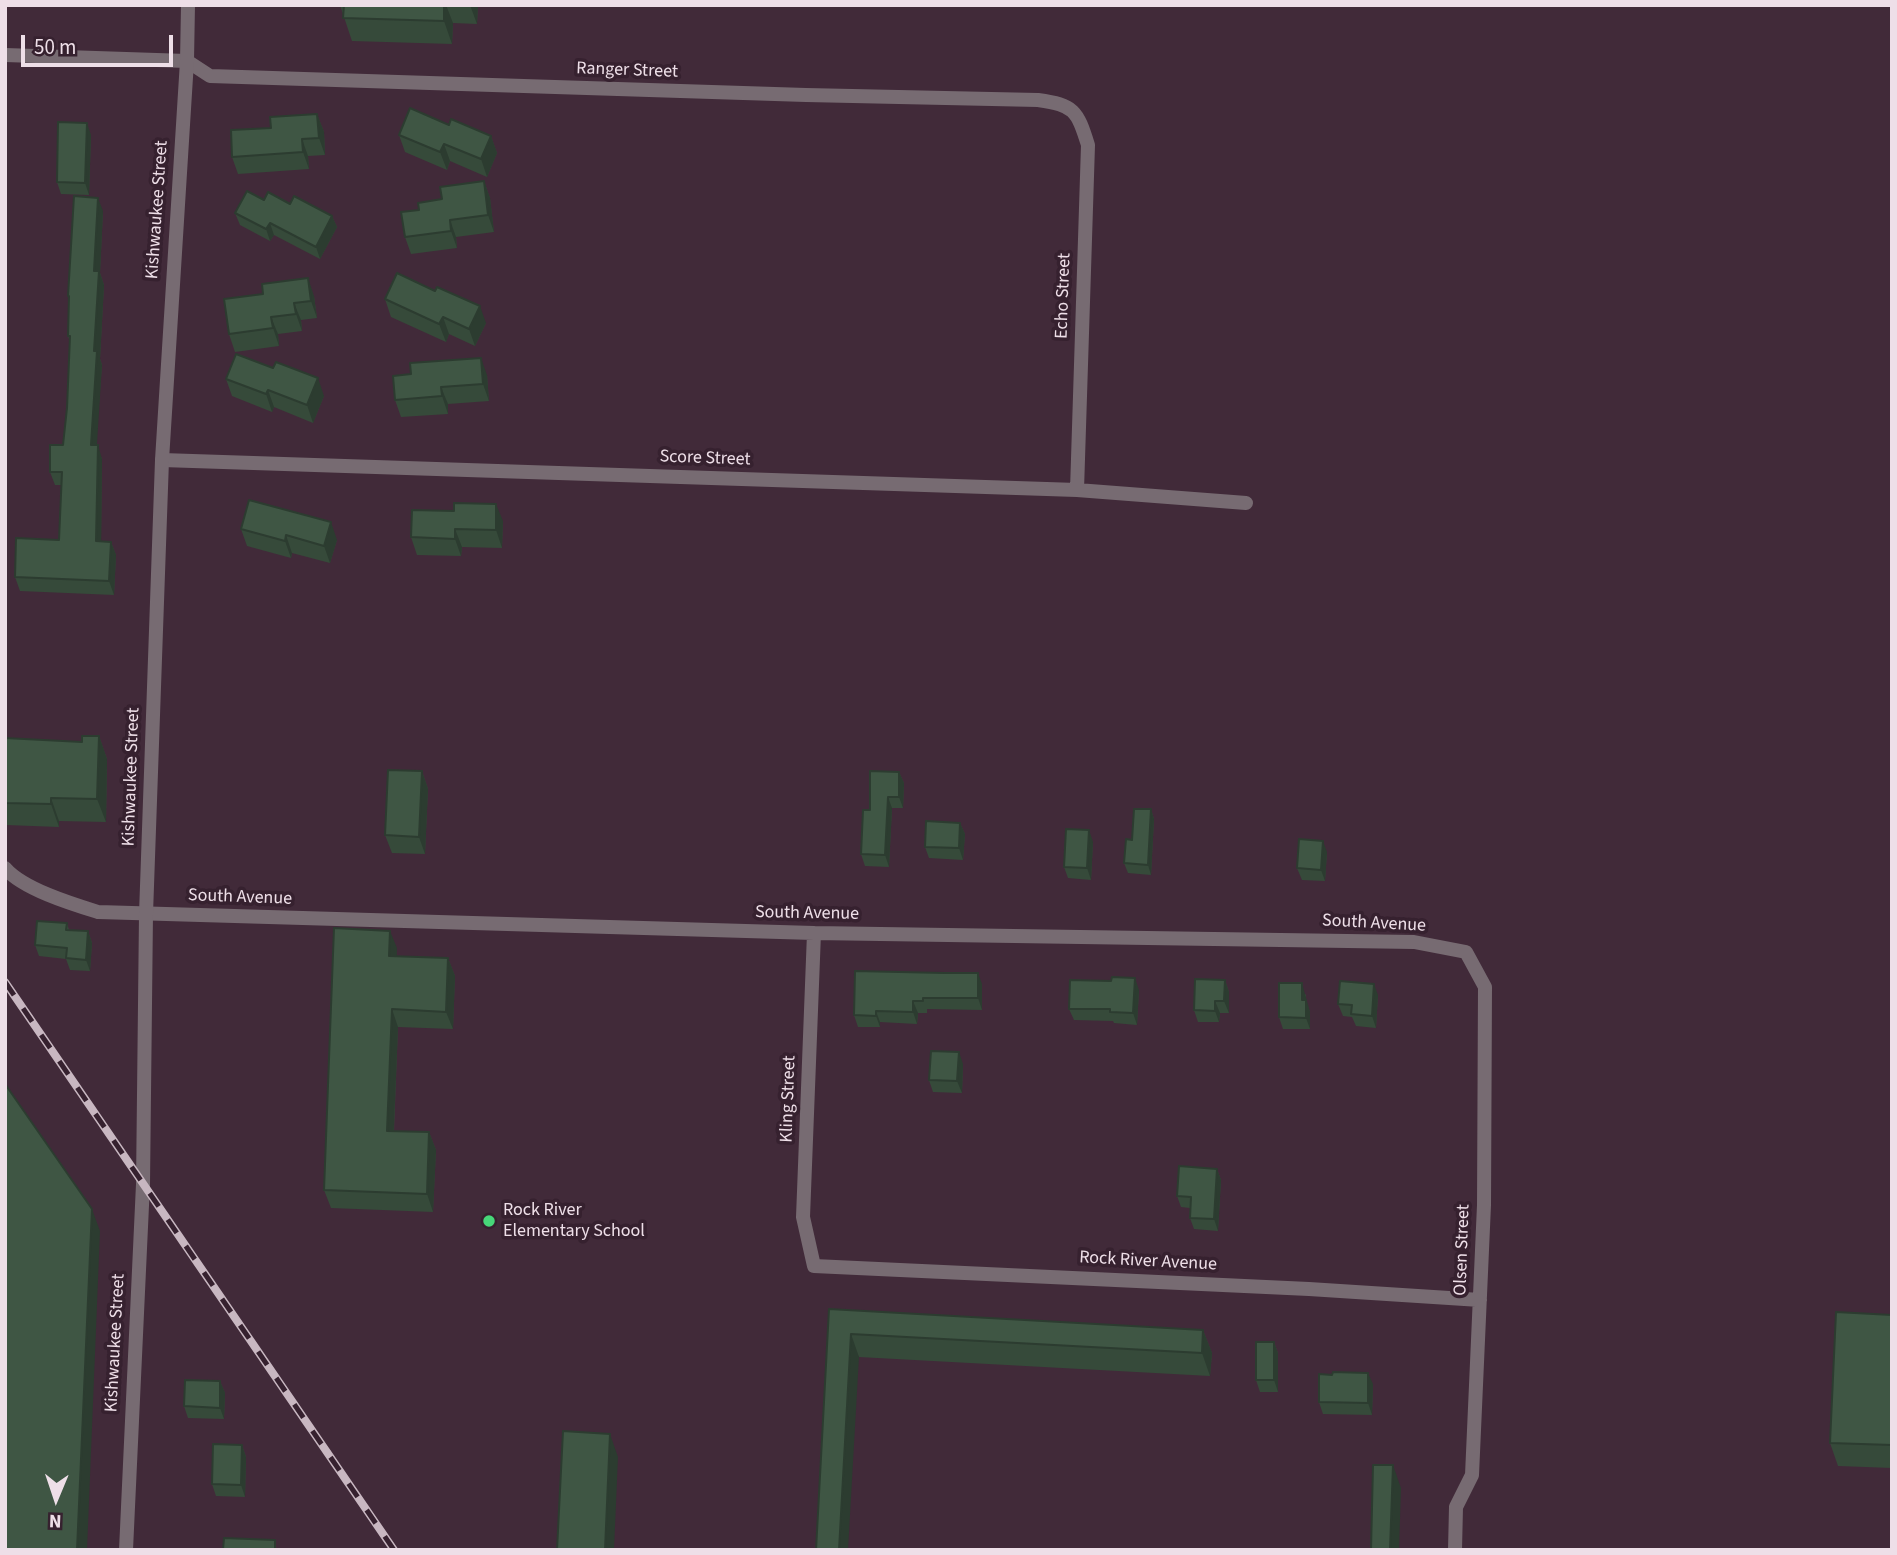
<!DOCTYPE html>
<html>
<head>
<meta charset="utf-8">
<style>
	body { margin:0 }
	#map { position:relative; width:1897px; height:1555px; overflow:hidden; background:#412a39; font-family:"Source Sans 3",sans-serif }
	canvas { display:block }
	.frame { position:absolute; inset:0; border:7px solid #eedfe8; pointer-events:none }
	.north { position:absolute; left:21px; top:1464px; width:70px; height:70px; -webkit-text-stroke:5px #36212f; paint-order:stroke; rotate:182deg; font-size:19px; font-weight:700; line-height:28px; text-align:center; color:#eedfe8 }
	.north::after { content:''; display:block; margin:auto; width:24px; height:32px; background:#eedfe8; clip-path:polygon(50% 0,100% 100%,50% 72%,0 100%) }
	.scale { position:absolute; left:21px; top:35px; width:152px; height:32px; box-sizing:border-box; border:4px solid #eedfe8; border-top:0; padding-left:9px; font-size:21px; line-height:24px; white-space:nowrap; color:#eedfe8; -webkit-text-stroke:5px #36212f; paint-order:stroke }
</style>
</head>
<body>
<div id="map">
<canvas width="1897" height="1555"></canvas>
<div class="frame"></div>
<div class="north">N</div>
<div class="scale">50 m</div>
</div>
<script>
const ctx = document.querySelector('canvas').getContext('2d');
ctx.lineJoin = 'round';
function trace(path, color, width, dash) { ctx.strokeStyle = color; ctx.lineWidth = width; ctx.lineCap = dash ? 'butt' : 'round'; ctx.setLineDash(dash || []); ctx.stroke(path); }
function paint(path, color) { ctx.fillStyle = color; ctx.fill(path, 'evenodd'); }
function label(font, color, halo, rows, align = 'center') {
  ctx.font = font + ' "Source Sans 3",sans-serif'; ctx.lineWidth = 7; ctx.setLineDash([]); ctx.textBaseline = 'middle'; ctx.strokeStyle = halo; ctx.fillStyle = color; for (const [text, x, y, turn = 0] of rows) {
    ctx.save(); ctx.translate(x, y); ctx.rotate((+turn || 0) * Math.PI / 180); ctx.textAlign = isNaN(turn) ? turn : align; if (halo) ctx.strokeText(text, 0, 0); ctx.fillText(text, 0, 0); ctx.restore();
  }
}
trace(new Path2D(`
	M5,55L187,61L210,76L806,95L1038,100C1074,105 1077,110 1088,145L1077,490
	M162,460L1077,490L1246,503
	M5,868C23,889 72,904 98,912L814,933L1414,942L1466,952L1485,987L1484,1205L1472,1475L1456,1507L1455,1550
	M814,933L803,1217L814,1266L1309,1289L1480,1300`), '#776b72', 14);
trace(new Path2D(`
	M126,1550L143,1184L146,914L162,460L187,61L188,5`), '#776b72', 14);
const rail = new Path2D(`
	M5,982L394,1550`);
trace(rail, '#c8b7c1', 8);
trace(rail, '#36212f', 5, [16]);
paint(new Path2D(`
	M340,5H478L477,24L453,23L452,44L352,41Z
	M317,114L324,132L325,155L308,156L309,169L238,174L232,157L271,128Z
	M449,125L491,136L497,153L487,177L450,161L447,170L405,152L399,135Z
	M91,135L89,195L61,194L57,182Z
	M484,181L490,198L494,232L456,237L457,248L411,254L405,237L419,210Z
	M264,200L290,204L332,216L337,227L320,259L274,235L270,241L240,225L235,213Z
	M103,211L100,273L104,285L100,359L102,365L96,445L102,459L101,541L111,542L116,555L114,595L20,591L15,577L59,540L61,485H55L50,472L63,445L67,408L70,342L68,336L69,300L68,296Z
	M263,294L314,296L317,318L301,320L302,331L278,334L279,346L235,352L229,334Z
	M385,299L486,323L475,346L449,334L446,342L391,317Z
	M487,375L489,401L448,404V414L401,417L395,400Z
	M226,379L324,396L313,423L274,407L272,412L232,396Z
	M503,521L502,548L462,547L461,556L417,555L411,537Z
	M241,529L337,540L330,563L292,553L291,558L247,546Z
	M99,736L107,759L106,822L59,821V827L6,825L5,738L82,742Z
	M422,771L428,789L425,854L392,853L385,835Z
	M899,772L904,783L903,808H892L889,867L865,866L861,854L870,810Z
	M1151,809L1154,819L1151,875L1128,873L1124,863L1132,840Z
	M960,823L965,834L963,860L929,858L925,847Z
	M1093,842L1091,880L1068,878L1064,867Z
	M1327,852L1325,881L1302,880L1297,868Z
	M67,923L69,930L88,931L92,943L90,971L70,970L66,959L39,956L35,945Z
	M397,948L396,956L448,958L455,976L453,1029L398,1027L394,1131L429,1132L436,1150L433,1212L331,1208L324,1190Z
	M855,971L982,984V1010L927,1009V1013H918L917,1024L880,1022V1027H858L854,1015Z
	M1225,980L1229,992V1013H1220L1219,1022H1198L1194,1010Z
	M1139,990L1137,1025L1114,1023L1113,1021L1074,1020L1069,1009Z
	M1306,994V1000L1310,1012V1029H1283L1279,1017Z
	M1378,995L1376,1028L1356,1026L1352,1017L1343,1016L1338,1004Z
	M963,1064L962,1093L933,1092L929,1080Z
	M1217,1169L1221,1180L1218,1231L1194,1229L1190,1218V1208L1181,1207L1177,1196Z
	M829,1309L1203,1330L1212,1353L1210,1376L859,1357Z
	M1892,1315V1468L1838,1466L1830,1443Z
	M1274,1342L1278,1353V1392H1260L1256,1380Z
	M220,1381L225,1393L224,1419L188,1418L184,1406Z
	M1373,1384L1372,1415L1323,1414L1319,1402Z
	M242,1445L246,1457L245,1497L216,1496L212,1484Z`), '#364a3a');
paint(new Path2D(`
	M444,5H446L453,23L452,44L444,21Z
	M470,5H478L477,24Z
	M317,114L324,132L325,155L319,138Z
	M87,123L91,135L89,195L85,183Z
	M491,136L497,153L487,177L481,159Z
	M302,139L308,156L309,169L303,152Z
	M444,144L450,161L447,170L440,152Z
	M484,181L490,198L494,232L488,215Z
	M98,198L103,211L100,273L104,285L100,359L102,365L96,459L91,445L94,351V271Z
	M332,216L337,227L320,259L316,247Z
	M450,220L456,237L457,248L451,231Z
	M270,223L274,235L270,241L266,229Z
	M308,278L314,296L317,318L311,301Z
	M294,303L301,320L302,331L296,314Z
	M480,306L486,323L475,346L469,329Z
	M271,317L278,334L279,346L273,328Z
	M443,317L449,334L446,342L439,324Z
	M481,358L487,375L489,401L483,384Z
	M318,378L324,396L313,423L307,405Z
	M441,387L448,404V414L442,396Z
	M268,390L274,407L272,412L266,394Z
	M98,445L102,459L101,555L96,541Z
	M496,504L503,521L502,548L496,530Z
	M331,522L337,540L330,563L324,546Z
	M455,529L462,547L461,556L455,539Z
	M286,535L292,553L291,558L285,541Z
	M111,542L116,555L114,595L109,581Z
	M99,736L107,759L106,822L97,799Z
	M422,771L428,789L425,854L419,837Z
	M899,772L904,783L903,808L899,797Z
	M888,797L892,808L889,867L885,855Z
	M51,798L59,821V827L51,804Z
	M1151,809L1154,819L1151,875L1148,865Z
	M960,823L965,834L963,860L959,848Z
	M1089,830L1093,842L1091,880L1087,868Z
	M1323,841L1327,852L1325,881L1321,870Z
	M88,931L92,943L90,971L86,960Z
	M390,931L397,948L396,973L389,956Z
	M448,958L455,976L453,1029L446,1012Z
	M978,973L982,984V1010L978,998Z
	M1135,978L1139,990L1137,1025L1133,1013Z
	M1225,980L1229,992V1013L1224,1001Z
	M1302,983L1310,1012V1029L1306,1018L1302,1000Z
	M1374,984L1378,995L1376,1028L1372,1016Z
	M913,1001L918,1013L917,1024L913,1012Z
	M1215,1001L1220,1013L1219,1022L1215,1011Z
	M392,1009L398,1027L393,1148L387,1131Z
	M876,1011L880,1022V1027L876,1016Z
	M959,1052L963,1064L962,1093L957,1081Z
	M429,1132L436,1150L433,1212L427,1194Z
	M1217,1169L1221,1180L1218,1231L1214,1219Z
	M92,1209L100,1231L87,1550H77Z
	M1203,1330L1212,1353L1210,1376L1202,1353Z
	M851,1334L859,1357L848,1550H839Z
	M1274,1342L1278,1353V1392L1274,1380Z
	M1368,1373L1373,1384L1372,1415L1368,1403Z
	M220,1381L225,1393L224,1419L220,1408Z
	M610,1434L618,1457L614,1550H605Z
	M242,1445L246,1457L245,1497L241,1485Z
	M1393,1465L1401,1488L1399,1550H1390Z`), '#2c3c30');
const building = new Path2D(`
	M344,5H444V21L343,18Z
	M410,108L449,125L451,119L491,136L481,159L444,144L440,152L399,135Z
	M317,114L319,138L302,139L303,152L232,157L231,130L271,128L270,117Z
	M58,122L87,123L85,183L57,182Z
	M484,181L488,215L450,220L451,231L405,237L401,212L419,210L418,203L442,199L440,187Z
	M247,191L264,200L268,192L290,204L294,196L332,216L316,247L270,223L266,229L235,213Z
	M74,196L98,198L94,271H99L94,351H97L91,445H98L96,541L111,542L109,581L15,577L16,538L59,540L62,472H50V445H63L67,408L70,336H68L69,296H68Z
	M397,273L435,291L437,287L480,306L469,329L443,317L439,324L385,299Z
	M308,278L311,301L294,303L296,314L271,317L273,328L229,334L224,299L263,294L262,284Z
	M236,354L273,368L276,362L318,378L307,405L268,390L266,394L226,379Z
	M481,358L483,384L441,387L442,396L395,400L393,376L411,374L410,363Z
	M249,500L331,522L324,546L286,535L285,541L241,529Z
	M454,503L496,504V530L455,529V539L411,537L412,510L454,511Z
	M82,736H99L97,799L51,798V804L5,803V738L82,742Z
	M388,770L422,771L419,837L385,835Z
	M870,771L899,772V797H888L885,855L861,854L863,810H870Z
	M1134,809H1151L1148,865L1124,863L1126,839L1132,840Z
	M926,821L960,823L959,848L925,847Z
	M1066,829L1089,830L1087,868L1064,867Z
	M1299,839L1323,841L1321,870L1297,868Z
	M37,921L67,923L66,930L88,931L86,960L66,958L67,948L35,945Z
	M334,928L390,931L389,956L448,958L446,1012L392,1009L387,1131L429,1132L427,1194L324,1190Z
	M855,971L944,973H978V998H923V1001H913V1012L876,1011V1016L854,1015Z
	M1112,977L1135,978L1133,1013L1110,1012V1009H1069L1070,980L1111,981Z
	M1195,979L1225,980L1224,1001H1215V1011L1194,1010Z
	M1340,981L1374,984L1372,1016L1351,1014L1352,1005L1338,1004Z
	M1279,983H1302V1000H1306V1018L1279,1017Z
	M931,1051L959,1052L957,1081L929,1080Z
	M5,1084L92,1209L77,1550H5Z
	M1179,1166L1217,1169L1214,1219L1190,1218L1191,1197L1177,1196Z
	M829,1309L1203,1330L1202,1353L851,1334L839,1550H816Z
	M1836,1312L1892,1315V1445L1830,1443Z
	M1256,1342H1274V1380H1256Z
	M1333,1372L1368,1373V1403L1319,1402V1374L1332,1375Z
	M185,1380L220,1381V1408L184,1406Z
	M563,1431L610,1434L605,1550H557Z
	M213,1444L242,1445L241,1485L212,1484Z
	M1373,1465H1393L1390,1550H1371Z
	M224,1538L275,1540V1550H223Z`);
paint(building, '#3f5644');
trace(building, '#2c3c30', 2);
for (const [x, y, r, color] of [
	[489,1221,7,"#47d779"]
]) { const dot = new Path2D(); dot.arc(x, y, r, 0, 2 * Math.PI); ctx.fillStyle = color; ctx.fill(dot); trace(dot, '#36212f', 2.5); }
label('18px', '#eedfe8', '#36212f', [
	["Ranger Street",627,71,2],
	["Kishwaukee Street",158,210,-86],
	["Echo Street",1064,296,-88],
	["Score Street",705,459,2],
	["Kishwaukee Street",132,777,-88],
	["South Avenue",240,898,2],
	["South Avenue",807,914,1],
	["South Avenue",1374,924,3],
	["Kling Street",789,1099,-88],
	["Olsen Street",1463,1250,-88],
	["Rock River Avenue",1148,1262,3],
	["Kishwaukee Street",116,1343,-87]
]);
label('18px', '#eedfe8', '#36212f', [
	["Rock River",503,1211],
	["Elementary School",503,1232]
], 'left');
</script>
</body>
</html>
